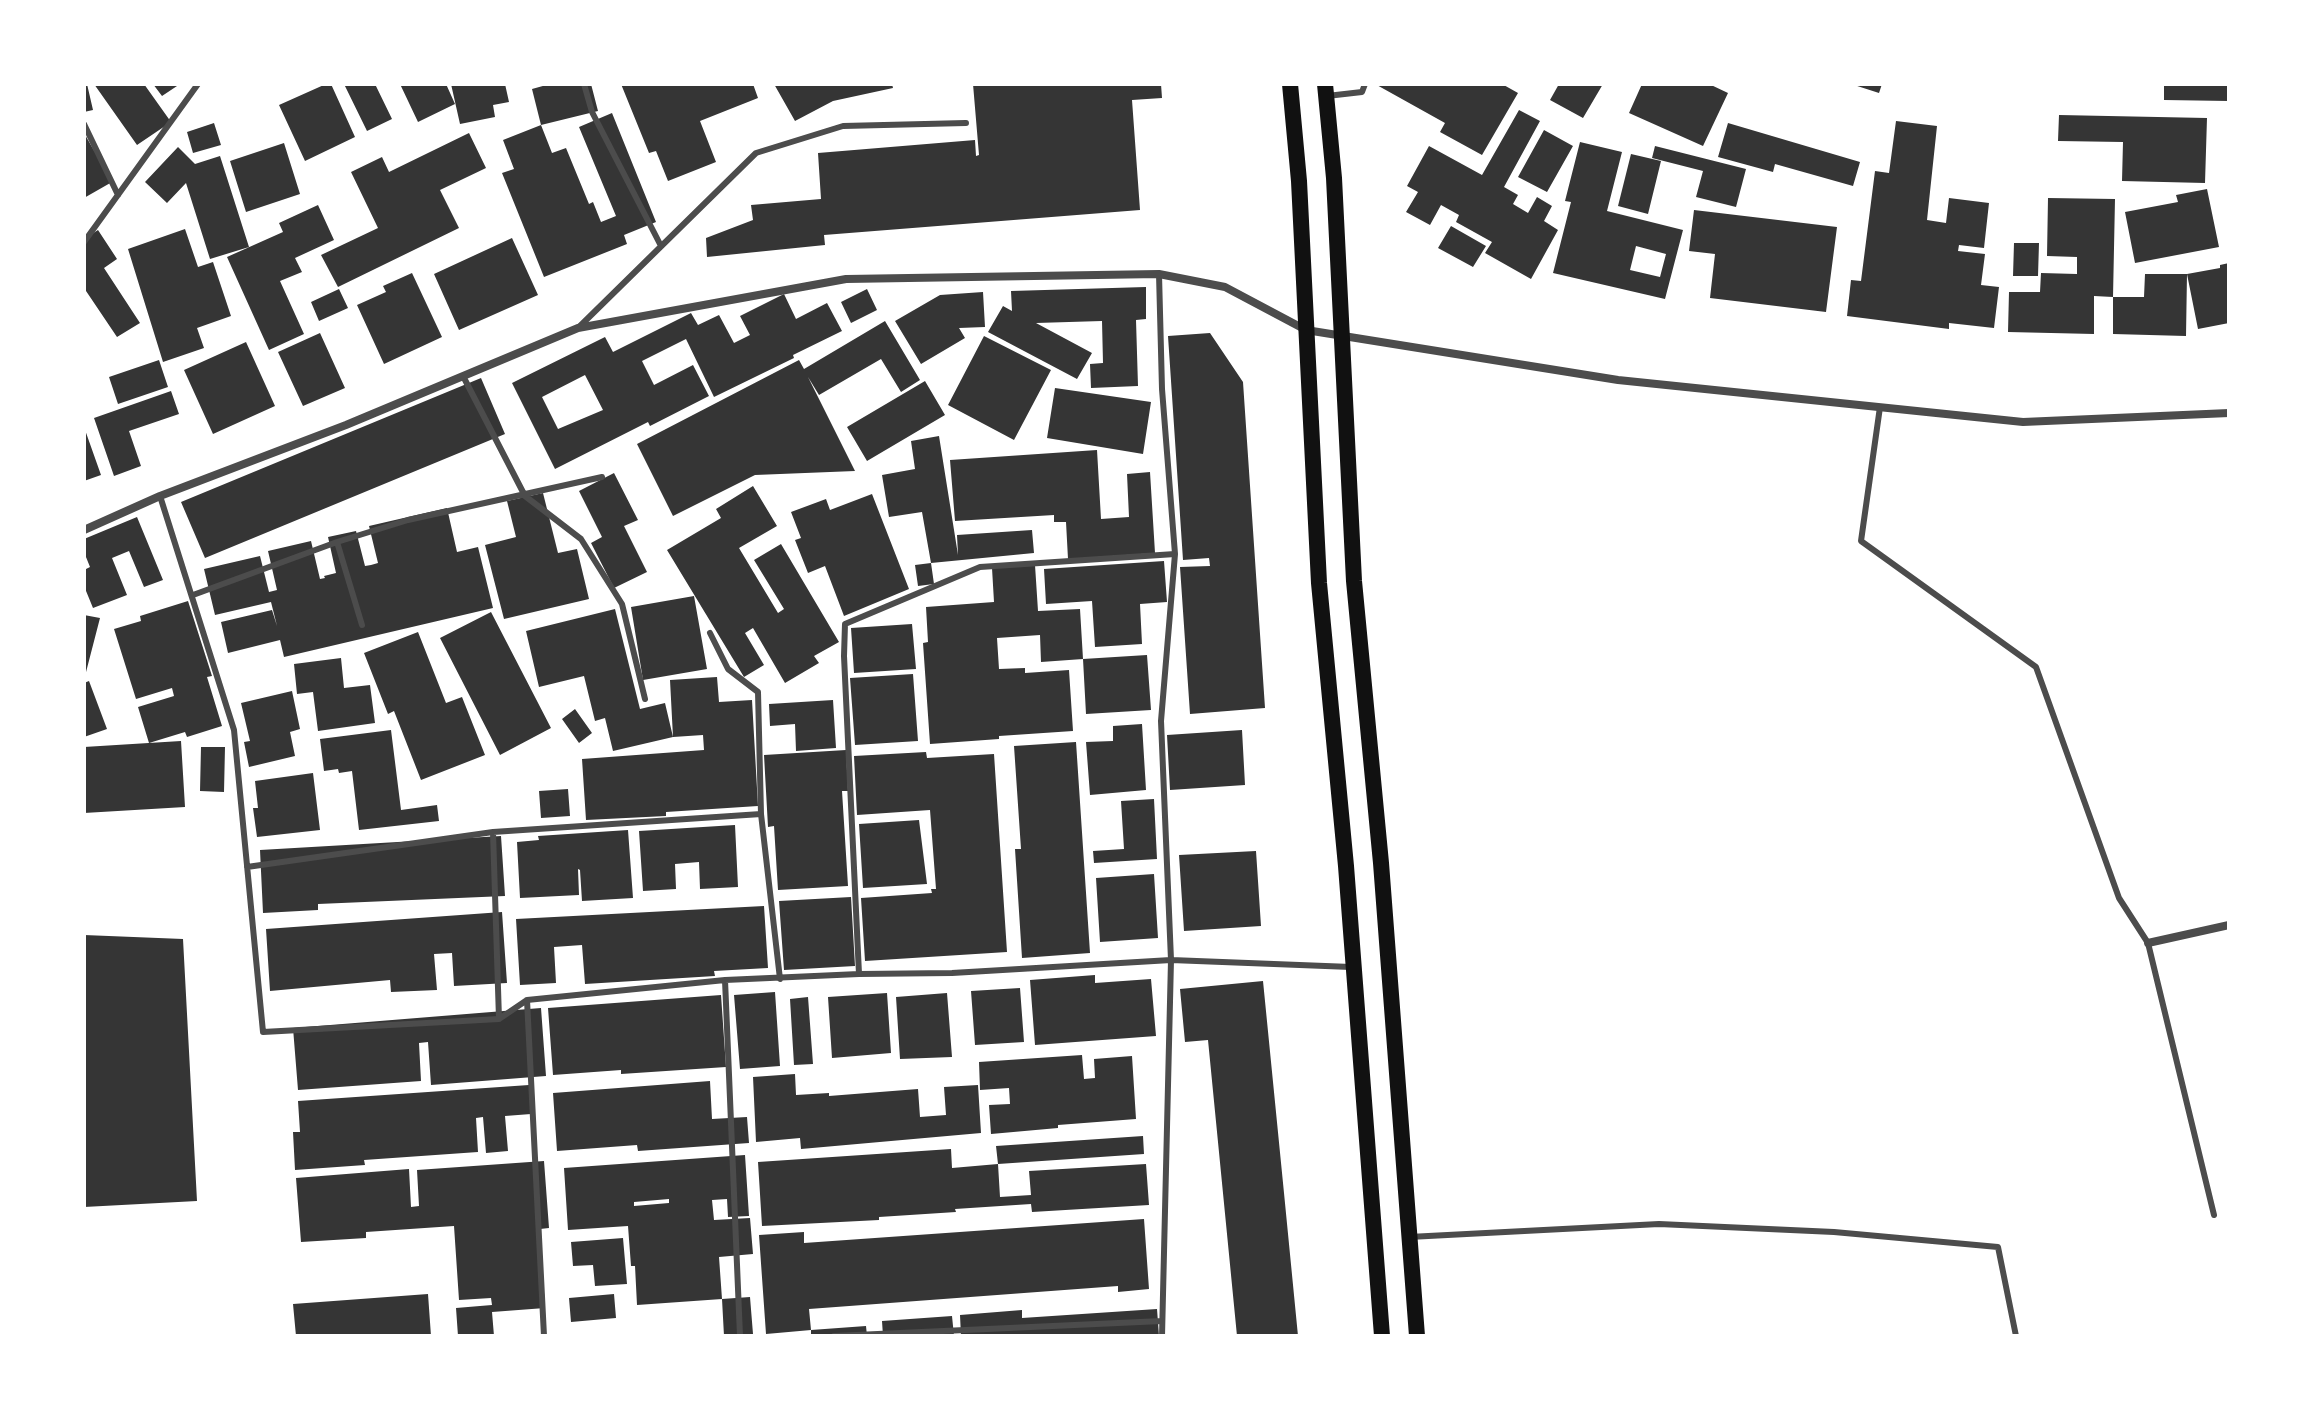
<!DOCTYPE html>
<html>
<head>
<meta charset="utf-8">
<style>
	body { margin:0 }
	#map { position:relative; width:2313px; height:1420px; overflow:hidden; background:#fff; font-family:"Libre Baskerville",serif }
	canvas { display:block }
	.frame { position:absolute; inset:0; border:86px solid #fff; pointer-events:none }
</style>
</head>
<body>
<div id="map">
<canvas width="2313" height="1420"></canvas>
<div class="frame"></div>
</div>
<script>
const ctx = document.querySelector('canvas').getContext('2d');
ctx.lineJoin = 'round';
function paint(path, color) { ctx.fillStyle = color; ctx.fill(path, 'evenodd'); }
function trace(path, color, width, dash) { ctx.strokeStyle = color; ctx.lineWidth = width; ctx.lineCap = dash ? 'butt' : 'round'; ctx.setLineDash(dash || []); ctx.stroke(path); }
paint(new Path2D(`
	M84,84H87L93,110L84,112Z
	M94,84H144L171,122L137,145Z
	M153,84H180L162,96Z
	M326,84H331L355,137L305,161L279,105Z
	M344,84H375L392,119L367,131Z
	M400,84H446L455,104L418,122Z
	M451,84H505L509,102L493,105L495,117L460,124Z
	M550,84H591L598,111L541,125L532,89Z
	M621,84H753L758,98L700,121L716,162L668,181L656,151L649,153Z
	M774,84H892L893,88L833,101L795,121Z
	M973,84H1161L1162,98L1132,100L1140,210L824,235L825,245L707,257L706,238L753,220L751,205L821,199L818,153L975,140L976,156L979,155Z
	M1375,84H1502L1518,93L1482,155L1440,132L1445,123Z
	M1559,84H1603L1583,118L1550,100Z
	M1642,84H1709L1728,93L1703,146L1629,113Z
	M1851,84H1882L1879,93Z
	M2164,84H2229V101L2164,100Z
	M1519,110L1540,121L1504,187L1518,195L1513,204L1528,213L1537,197L1552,206L1544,221L1558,230L1531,279L1485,253L1492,242L1456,222L1459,215L1441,205L1430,225L1406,212L1418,192L1407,186L1429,146L1482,175Z
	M612,113L656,222L624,235L627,244L544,277L502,173L514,169L503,140L541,125L552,153L566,148L589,204L593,202L601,222L616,216L579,127Z
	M2059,115L2207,118L2205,183L2122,181L2123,142L2058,141Z
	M1896,121L1937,126L1927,220L1946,223L1949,198L1989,203L1984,248L1959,245L1958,251L1985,254L1981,285L1999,287L1994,328L1949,323V329L1847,316L1851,280L1861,281L1875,171L1889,173Z
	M214,123L221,145L193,153L187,132Z
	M1728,123L1860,162L1853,186L1775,164L1773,172L1718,157Z
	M1544,130L1573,146L1547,192L1518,177Z
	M84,133L112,182L84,198Z
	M469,133L486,168L440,190L459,228L338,287L321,255L378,228L351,172L382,157L389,172Z
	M1580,142L1622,152L1607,211L1683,230L1665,299L1553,273L1571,202L1565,201ZM1636,246L1666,254L1660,277L1630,270Z
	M284,143L300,194L246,212L230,161Z
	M1655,146L1746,169L1736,207L1696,197L1703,171L1652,158Z
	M178,147L195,164L220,156L249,247L210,259L186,183L167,203L145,182Z
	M1631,154L1661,161L1648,214L1618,206Z
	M2207,189L2219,247L2135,263L2125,212L2178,202L2176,195Z
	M2048,198L2115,199L2113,297L2094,296V334L2008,332L2009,292H2040L2041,273L2077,274V257L2047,256Z
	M318,205L334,240L295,258L302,272L280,281L304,334L269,350L227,257L283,232L279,223Z
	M1694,210L1837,227L1826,312L1710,298L1715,254L1689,251Z
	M1451,226L1486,246L1473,267L1438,248Z
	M185,229L198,267L213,262L231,316L197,328L204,348L163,362L128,249Z
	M98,230L117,259L104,268L140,323L117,337L84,288V239Z
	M512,238L538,295L459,330L434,274Z
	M2014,243H2039L2038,276H2013Z
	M2229,263V323L2198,329L2187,274L2186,336L2113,334V297H2144L2145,274H2187L2220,268V265Z
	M412,273L442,337L384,364L357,305L386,292L383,286Z
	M1146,287V319L1136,320L1138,386L1091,388L1090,364L1103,363L1102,321L1036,323L1092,353L1077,379L988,332L1003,306L1012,311L1011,291Z
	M339,289L348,308L319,321L311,302Z
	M867,289L877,310L851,323L841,302Z
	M983,292L985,327L959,328L965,338L921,364L895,321L940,295Z
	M784,294L796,319L827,303L842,331L793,355L794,358L714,397L686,339L642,361L654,385L693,365L709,396L650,426L648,422L555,469L512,383L605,337L613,352L691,313L698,325L719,315L734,343L750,335L740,316ZM585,375L603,410L558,429L542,397Z
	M885,321L920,380L901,392L881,359L819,395L808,377L855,471L755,475L673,516L637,444L799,360L804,369Z
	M320,333L345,388L303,406L278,352Z
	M1210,333L1243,382L1265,708L1190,714L1180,567L1210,566L1209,558L1183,560L1168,336Z
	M984,336L1051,370L1014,440L948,405Z
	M246,342L275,406L213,434L184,370Z
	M159,360L168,387L118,404L109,377Z
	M481,378L505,434L205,558L181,502Z
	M925,381L945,415L867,461L847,427Z
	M1055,388L1151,402L1143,454L1047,438Z
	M171,391L179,414L129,431L141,466L114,476L94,418Z
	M84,427L101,475L84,481Z
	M939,436L958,555L957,535L1032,530L1034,553L931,563L922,512L889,517L882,475L915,469L911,441Z
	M1097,450L1101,519L1129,517L1127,474L1150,472L1155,553L1068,559L1066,522H1054V515L955,521L950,460Z
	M614,473L638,520L624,526L647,572L614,588L591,543L602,537L579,491Z
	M753,486L777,526L739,548L778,613L784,609L754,560L781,544L839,642L814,656L819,663L785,683L753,628L745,633L764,665L744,677L667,550L721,518L716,509Z
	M543,493L558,553L577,549L589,599L504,619L485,545L516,537L507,501Z
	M872,494L909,589L844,616L825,566L808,573L795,540L801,538L791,512L826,499L830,510Z
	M447,508L457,552L478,547L493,608L284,657L280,640L228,653L221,622L272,610L277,626L271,602L215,615L204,569L260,556L269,592L277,590L268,551L311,541L320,579L325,578L324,576L336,573L328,537L356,531L365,566L371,565L378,563L369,526Z
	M137,517L163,580L144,587L129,551L112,558L127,595L93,608L84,586V570L90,567L84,552V539Z
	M1164,561L1167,602L1140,604L1142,644L1095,647L1092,601L1046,604L1044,569Z
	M931,563L934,584L918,586L915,565Z
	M1035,565L1038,611L1080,609L1083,659L1041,662L1040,635L997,638L999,669L1025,668V673L1069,670L1073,731L999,736V739L930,744L923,643L928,642L926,607L994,602L992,568Z
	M694,596L707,669L643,680L631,607Z
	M188,601L212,676L207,677L222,726L187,737L185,732L149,743L138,707L174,696L172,688L136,699L114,629L141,621L140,616Z
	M615,609L640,709L665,703L673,737L670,680L717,677L719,702L752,700L758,806L666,812V816L586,820L582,759L704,750L703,735L673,737L613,751L605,718L595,721L584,676L539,687L526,631Z
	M491,612L551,728L500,755L440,638Z
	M84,615L100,618L85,676H84Z
	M912,624L916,669L854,673L851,628Z
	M418,632L446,703L462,697L485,755L421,780L394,711L388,714L364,653Z
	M1147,655L1151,710L1086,714L1083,659Z
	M341,658L344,688L370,685L375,723L318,731L313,692L297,694L294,664Z
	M913,674L918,741L855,745L850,678Z
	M89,681L107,729L84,737V683Z
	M292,691L300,729L290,732L295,756L249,767L244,742L250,741L241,703Z
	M833,700L836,748L796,751L795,724L770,726L769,704Z
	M575,709L592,733L579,743L562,719Z
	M1142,724L1146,790L1090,795L1086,742L1113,741V726Z
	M391,730L401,810L437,805L439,821L359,830L352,771L339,773L338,769L324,771L320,739Z
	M1242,730L1245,785L1170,790L1167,735Z
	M181,741L185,807L84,813V747Z
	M1076,742L1090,953L1022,958L1015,849H1021L1014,746Z
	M201,747H225L224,792L200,791Z
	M846,750L848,791H842L848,886L778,890L774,826L768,827L764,755Z
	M926,752L927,758L994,754L1007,952L865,961L861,898L932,893L931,889H936L930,810L857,815L854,756Z
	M313,773L320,830L257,837L253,808H258L255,781Z
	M568,789L570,816L541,818L539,791Z
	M1154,799L1157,859L1094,863L1093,851L1124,849L1121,801Z
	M919,820L927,884L863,888L859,824Z
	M735,825L738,887L700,889L699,862L675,864L676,889L643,891L639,831Z
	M628,830L633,898L582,901L580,870L578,869L579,895L520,898L517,842L539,840L538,836Z
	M501,836L505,896L318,904V910L263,913L260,850Z
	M1256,851L1261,926L1184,931L1179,855Z
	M1154,874L1158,938L1100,942L1096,878Z
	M851,897L855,966L784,970L779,901Z
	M764,906L768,968L714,971L715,976L585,984L582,945L554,947L556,983L520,985L516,919Z
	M502,912L507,983L454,986L452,953L434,954L437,990L391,992L390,980L270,991L266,929Z
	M84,935L183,939L197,1201L84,1207Z
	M1095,975V983L1151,979L1156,1036L1035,1045L1030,980Z
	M1263,981L1284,1193L1298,1336H1237L1208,1040L1185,1042L1180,989Z
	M1020,988L1024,1042L975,1045L971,991Z
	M775,992L780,1066L740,1069L734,995Z
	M887,993L891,1053L832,1058L828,997Z
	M947,993L952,1057L900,1059L896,997Z
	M721,995L726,1067L621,1074V1070L553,1075L548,1008Z
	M808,997L813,1064L794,1065L790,999Z
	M541,1008L546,1076L431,1085L428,1042L419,1043L421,1081L298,1090L293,1028Z
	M1082,1055L1084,1079L1095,1078L1094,1059L1132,1056L1136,1119L1058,1125V1128L991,1134L989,1105L1010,1104L1009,1088L980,1090L979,1062Z
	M795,1074L796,1095L829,1093V1096L918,1089L920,1117L946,1115L944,1087L978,1085L981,1133L801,1149L800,1138L756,1142L753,1077Z
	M710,1081L712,1119L747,1117L749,1143L638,1151L637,1145L557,1151L553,1093Z
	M529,1085L531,1114L505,1116L508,1151L486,1153L483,1117L476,1118L478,1152L364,1160L365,1165L295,1170L293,1132H300L298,1101Z
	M1143,1136L1144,1154L998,1164L996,1146Z
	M951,1149L952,1168L998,1164L1000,1197L1031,1195L1029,1171L1146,1164L1149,1205L1032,1212L1031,1204L955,1209L956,1212L879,1217V1220L762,1226L758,1162Z
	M745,1155L749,1216L728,1217L727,1199L712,1200L714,1220L750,1218L753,1254L719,1257L722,1299L750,1297L753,1334L724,1336L722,1299L637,1305L635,1266H631L628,1226L568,1230L564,1168ZM669,1199V1203L634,1206V1202Z
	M544,1161L549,1228L540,1229L545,1308L492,1312L494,1336H458L456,1308L492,1305L491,1298L459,1300L454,1226L366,1232V1238L301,1242L296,1178L409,1169L411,1207L419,1206L417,1170Z
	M1144,1219L1149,1289L1118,1292V1286L809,1309L811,1330L766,1334L759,1235L804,1232V1243Z
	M623,1238L627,1284L595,1286L593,1265L573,1266L571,1242Z
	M428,1294L431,1336H296L293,1304Z
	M614,1294L616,1318L571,1322L569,1298Z
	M1157,1309L1159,1336H961L960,1315L1022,1310V1318Z
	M952,1316L954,1336H883L882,1321Z
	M866,1326L867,1336H811V1330Z`), '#353535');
trace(new Path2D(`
	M584,84L592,112L661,246
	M1327,96L1362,92L1365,84
	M84,124L118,195
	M84,242L198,84
	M1159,274L1162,389L1175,554L1161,721L1171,960L1162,1336
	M578,328L756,153L843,126L966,123
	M463,376L525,496L581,539L622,604L645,699
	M1880,407L1861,541L2036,667L2119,898L2148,943L2214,1215
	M160,496L234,730L263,1032L499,1019L527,1000L725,980L859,974L952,973L1171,960L1351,967
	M337,542L362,625
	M193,595L337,542L408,520L602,477
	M710,633L728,669L758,692L761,814L780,979
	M493,832L499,1019
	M247,867L493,832L761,814
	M859,974L844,656L845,624L980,567L1175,554
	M725,980L740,1336
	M527,1000L544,1336
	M1409,1237L1659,1224L1834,1232L1998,1247L2016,1336
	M834,1336L1162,1321`), '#4c4c4c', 6);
trace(new Path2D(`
	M84,530L160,496L346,425L578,328L846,279L1159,274L1225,287L1306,330L1618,380L2023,422L2229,413
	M2148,943L2229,925`), '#4c4c4c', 8);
trace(new Path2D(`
	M1290,84L1299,181L1319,583L1346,866L1382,1336
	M1325,84L1334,178L1354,581L1381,863L1417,1336`), '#111', 16);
</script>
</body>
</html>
